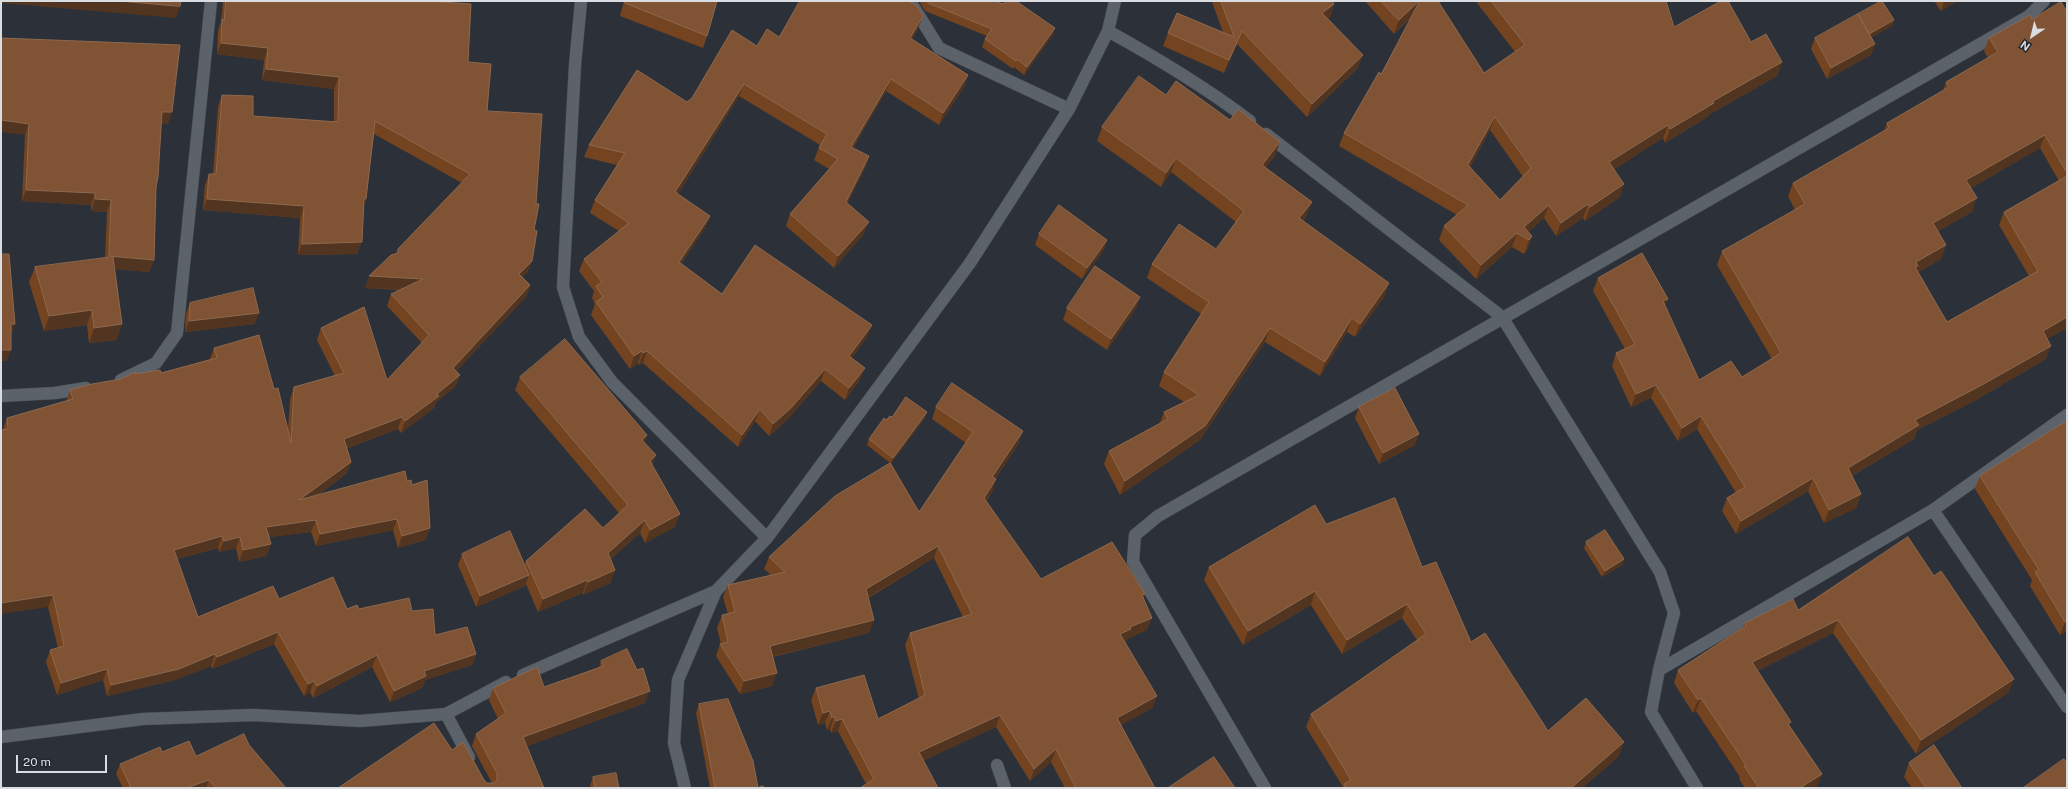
<!DOCTYPE html>
<html>
<head>
<meta charset="utf-8">
<style>
	body { margin:0 }
	#map { position:relative; width:2068px; height:789px; overflow:hidden; background:#2c3139; font-family:"Public Sans",sans-serif }
	canvas { display:block }
	.frame { position:absolute; inset:0; border:2px solid #d9dde1; pointer-events:none }
	.north { position:absolute; left:2012px; top:16px; width:40px; height:40px; -webkit-text-stroke:3px #22282f; paint-order:stroke; rotate:215deg; font-size:11px; font-weight:700; line-height:16px; text-align:center; color:#d9dde1 }
	.north::after { content:''; display:block; margin:auto; width:14px; height:18px; background:#d9dde1; clip-path:polygon(50% 0,100% 100%,50% 72%,0 100%) }
	.scale { position:absolute; left:16px; top:755px; width:91px; height:18px; box-sizing:border-box; border:2px solid #d9dde1; border-top:0; padding-left:5px; font-size:12px; line-height:14px; white-space:nowrap; color:#d9dde1; -webkit-text-stroke:3px #22282f; paint-order:stroke }
</style>
</head>
<body>
<div id="map">
<canvas width="2068" height="789"></canvas>
<div class="frame"></div>
<div class="north">N</div>
<div class="scale">20 m</div>
</div>
<script>
const ctx = document.querySelector('canvas').getContext('2d');
ctx.lineJoin = 'round';
function trace(path, color, width, dash) { ctx.strokeStyle = color; ctx.lineWidth = width; ctx.lineCap = dash ? 'butt' : 'round'; ctx.setLineDash(dash || []); ctx.stroke(path); }
function paint(path, color) { ctx.fillStyle = color; ctx.fill(path, 'evenodd'); }
const minor = new Path2D(`
	M581,1L575,65L563,287L579,337L612,382L767,538
	M910,1L939,48L1069,109
	M1108,31C1157,58 1205,87 1250,121
	M1266,134L1502,317L1660,572L1674,613L1659,670L1651,712L1697,788
	M121,380L156,363L177,333L211,1
	M1,396L55,393L86,388
	M1933,510L2067,707
	M1659,670L1933,510L2067,415
	M523,675L716,591
	M446,714L469,757
	M1,737L143,719L253,715L360,721L446,714L506,682
	M997,765L1005,788
	M685,788L674,743L678,680L716,591L767,538L970,263L1069,109L1108,31L1115,1
	M1265,788L1133,562L1135,535L1158,516L2029,16L2044,1`);
trace(minor, '#474c52', 13);
trace(minor, '#5c626a', 12);
paint(new Path2D(`
	M223,1H428L468,62L487,111L534,230L532,261L527,273L522,277L530,285L526,297L456,371L460,375L455,387L436,402L434,408L401,433L398,429L347,448L351,462L347,473L317,496L407,481L412,485L430,528L425,540L398,548L393,530L316,546L311,532L269,537L271,544L266,556L239,562L236,548L219,552L218,548L177,559L198,617L279,599L347,609L412,611L435,635L476,654L472,665L425,680L422,688L390,702L372,667L313,698L310,692L304,696L274,644L212,669L211,666L175,680L107,696L103,680L57,695L46,662L50,650L58,648L48,607L3,429L7,418L66,401L70,390L121,379L135,374L161,373L210,359L214,348L274,389L288,430L290,399L294,387L335,376L317,340L321,328L387,380L422,343L387,306L391,294L401,290L365,288L396,254L398,249L462,183L374,134L366,199L363,207L357,254L298,255L300,218L203,210L205,185L209,174H213L218,107L222,95L253,116L334,122V89L262,80L264,60L217,54L218,31L221,22Z
	M624,1H717L707,36L703,48L620,16Z
	M919,1H994L1055,28L1052,36L1024,75L1014,67L1013,69L982,47L985,39L987,36L925,11Z
	M1212,1H1332L1334,4L1330,17L1328,18L1358,68L1307,117L1237,44L1224,73L1163,46L1168,33L1223,32L1212,2Z
	M1365,1H1438L1484,73L1515,52L1477,3L1478,1H1666L1674,27L1751,42L1782,62L1777,76L1710,114L1709,116L1665,143L1663,138L1614,169L1620,197L1585,221L1583,218L1556,236L1544,218L1528,232L1532,236L1527,250L1524,254L1512,247L1476,279L1439,240L1444,226L1457,215L1339,146L1344,133L1381,74L1413,16L1394,34ZM1490,130L1523,177L1500,200L1470,167Z
	M1934,1H1957L1941,11Z
	M2067,12V328L2047,339L2046,359L1976,400L1917,430L1914,439L1852,476L1861,494L1856,508L1824,523L1808,491L1736,534L1722,511L1727,498L1736,493L1697,429L1678,441L1651,398L1631,407L1612,366L1616,353L1625,349L1593,291L1598,278L1665,306L1699,380L1742,377L1772,359L1717,265L1722,251L1795,210L1788,196L1793,183L1884,131L1887,123L1943,91L1946,82L1988,58L1984,51L1989,38L2032,19ZM2040,148L2059,181L2004,212L1999,225L2029,276L1947,322L1918,272L1941,259L1946,245L1938,231L1972,212L1971,188Z
	M923,16L918,28L912,39L968,75L964,87L939,125L886,91L853,148L869,156L865,168L847,203L864,234L834,268L786,226L790,214L829,169L814,160L820,145L739,96L678,194L710,216L705,228L681,264L722,294L872,325L867,337L852,358L860,380L845,400L821,381L787,420L769,436L755,421L738,447L643,363L639,365L638,363L630,369L591,315L595,304L592,298L594,291L579,271L584,259L619,231L590,213L595,200L617,165L584,157L589,145L687,102L757,46L779,37Z
	M1892,26L1871,37V55L1827,79L1811,49L1815,38Z
	M1,38L168,124H161L156,187L154,260L149,272L115,269L117,340L89,343L87,325L44,331L29,282L35,267L105,258L107,212L91,211V205L22,201L25,135Z
	M1166,95L1275,156L1265,168L1312,202L1306,216L1303,221L1389,283L1384,297L1355,337L1347,332L1320,376L1265,342L1200,440L1120,495L1104,464L1109,451L1160,423L1164,412L1184,402L1159,386L1164,372L1201,314L1147,278L1152,264L1216,249L1236,222L1171,172L1161,187L1097,141L1102,127Z
	M1039,234L1107,240L1103,251L1082,279L1035,245Z
	M1140,297L1136,308L1107,350L1063,320L1067,308Z
	M190,303L255,324L185,332L186,314Z
	M520,377L647,435L644,443L656,455L652,465L675,527L645,543L640,533L611,559L615,570L610,583L583,595V593L538,612L526,584L525,586L476,607L458,565L462,554L525,564L526,561L603,528L619,513L515,390Z
	M936,407L1019,443L995,479L992,492L986,501L1041,579L1145,594L1143,599L1147,630L1127,639L1126,642H1125L1157,696L1152,708L1121,725L1155,788H1065L1051,762L1030,781L996,727L866,784L838,731L831,733L830,729L827,730L825,723L818,725L811,700L816,688L878,719L919,699L905,645L910,633L963,617L934,558L868,598L869,633L772,657V686L740,694L716,656L720,644H721L717,628L722,615L728,614L723,597L728,585L771,575L764,569L769,557L890,463L867,445L869,439L886,420L892,417L925,418L891,463L919,512L966,443L932,419Z
	M1359,407L1415,445L1379,464L1355,418Z
	M2067,421V631L2060,635L2030,586L2032,580L1975,489L1980,476Z
	M1326,524L1422,567L1471,642L1548,731L1619,756L1582,788H1343V787L1306,727L1311,714L1417,640L1402,618L1342,654L1311,605L1243,645L1204,580L1209,567Z
	M1908,537L2009,692L1916,754L1833,633L1757,671L1790,726L1822,774L1817,787L1815,788H1745L1739,779L1740,777L1696,711L1693,713L1674,683L1678,670L1743,627L1745,623L1798,610Z
	M1586,542L1624,559L1622,565L1602,577L1584,548Z
	M601,661L645,703L527,746L544,788H338L452,750L487,783H492L472,746L476,734L498,719L489,700L493,688L544,687L599,667Z
	M699,704L758,788H710L696,713Z
	M249,745L286,788H123L116,774L120,764L162,752L196,756Z
	M1909,763L1962,788H1912L1904,777Z
	M593,777L619,788H591L590,786Z`), '#74431f');
paint(new Path2D(`
	M1,1H120L180,6L176,18L1,3Z
	M1419,1H1421L1417,11L1394,34L1399,20Z
	M1944,1H1957L1941,11Z
	M1334,4L1330,17L1317,25L1322,13Z
	M923,16L918,28L905,50L910,38Z
	M1894,20L1892,26L1867,40L1869,34Z
	M1055,28L1052,36L1024,75L1027,67Z
	M1242,31L1237,44L1224,73L1229,60Z
	M221,43L268,48L264,60L217,54Z
	M1875,44L1871,55L1827,79L1831,68Z
	M1363,55L1358,68L1307,117L1312,104Z
	M1782,62L1777,76L1710,114L1709,116L1665,143L1670,129L1713,101Z
	M266,69L339,77L334,89L262,80Z
	M968,75L964,87L939,125L943,113Z
	M891,79L886,91L846,159L851,147Z
	M744,84L739,96L671,205L675,192Z
	M162,112H172L168,124H158Z
	M1495,117L1490,130L1463,179L1468,165Z
	M1,120L29,124L25,135L1,132Z
	M1668,125L1663,138L1604,176L1609,162Z
	M2045,135L2040,148L1961,194L1966,180Z
	M1280,142L1275,156L1257,179L1262,165Z
	M869,156L865,168L842,215L846,202Z
	M1176,158L1171,172L1161,187L1166,173Z
	M1624,184L1620,197L1585,221L1590,207Z
	M26,190L95,193L91,205L22,201Z
	M1977,198L1972,212L1928,237L1933,223Z
	M95,199L111,200L107,212L91,211Z
	M207,199L304,206L300,218L203,210Z
	M364,199H366L362,211Z
	M1312,202L1306,216L1294,232L1299,218Z
	M1588,204L1583,218L1556,236L1561,223Z
	M1549,205L1544,218L1523,237L1524,227Z
	M710,216L705,228L674,274L679,262Z
	M869,222L864,234L834,268L838,256Z
	M1517,233L1512,247L1476,279L1481,265Z
	M1532,236L1527,250L1524,254L1529,240Z
	M1107,240L1103,251L1082,279L1087,268Z
	M362,242L357,254L298,255L302,244Z
	M1946,245L1941,259L1915,273L1916,262Z
	M109,256L154,260L149,272L104,268Z
	M532,261L527,273L514,285L519,274Z
	M369,276L423,279L419,290L365,288Z
	M1389,283L1384,297L1355,337L1360,324Z
	M530,285L526,297L449,379L453,368Z
	M1140,297L1136,308L1107,350L1111,339Z
	M1668,299L1663,312V301Z
	M92,310L87,325L44,331L49,316Z
	M259,313L255,324L185,332L189,321Z
	M2067,317V328L2038,344L2043,331Z
	M1352,318L1347,332L1320,376L1325,362Z
	M11,324H15L11,335Z
	M122,324L117,340L89,343L94,328Z
	M872,325L867,337L845,368L849,356Z
	M1270,328L1265,342L1200,440L1120,495L1125,481Z
	M2051,346L2046,359L1976,400L1917,430L1914,439L1843,481L1848,468L1915,420Z
	M1,350H11L7,361H1Z
	M642,351L638,363L630,369L634,356Z
	M647,351L643,363L639,365L643,353Z
	M865,368L860,380L845,400L849,388Z
	M825,369L821,381L787,420L769,436L773,424Z
	M460,375L455,387L436,402L434,408L401,433L405,421L437,394Z
	M1656,385L1651,398L1631,407L1636,394Z
	M760,409L755,421L738,447L742,435Z
	M927,412L925,418L891,463L893,458Z
	M1701,416L1697,429L1678,441L1682,428Z
	M402,417L398,429L340,450L344,439Z
	M1023,431L1019,443L988,489L992,477Z
	M1419,434L1415,445L1379,464L1383,453Z
	M647,435L642,448V440Z
	M656,455L651,468L650,461Z
	M351,462L347,473L295,512L299,500Z
	M1813,478L1808,491L1736,534L1741,521Z
	M996,479L992,492L979,510L984,498Z
	M1861,494L1856,508L1824,523L1829,510Z
	M680,514L675,527L645,543L650,530Z
	M397,519L393,530L316,546L320,534Z
	M316,520L311,532L262,538L266,527Z
	M645,520L640,533L603,566L608,553Z
	M430,528L425,540L398,548L402,536Z
	M222,536L218,548L169,561L174,550Z
	M240,537L236,548L219,552L224,541Z
	M271,544L266,556L239,562L243,550Z
	M938,546L934,558L861,601L866,589Z
	M1624,559L1622,565L1602,577L1605,571Z
	M615,570L610,583L583,595L588,582Z
	M529,575L525,586L476,607L480,596Z
	M587,580L583,593L538,612L543,599Z
	M1315,591L1311,605L1243,645L1248,631Z
	M1145,594L1141,607L1142,595Z
	M53,595L48,607L1,614V603Z
	M1407,604L1402,618L1342,654L1347,640Z
	M1152,618L1147,630L1127,639L1126,642L1115,646L1120,634L1130,627Z
	M874,620L869,633L765,658L770,646Z
	M1838,620L1833,633L1747,676L1752,662Z
	M2067,620V631L2060,635L2065,622Z
	M278,632L274,644L212,669L217,657Z
	M215,654L211,666L175,680L107,696L111,685Z
	M476,654L472,665L425,680L422,688L390,702L394,691L424,671Z
	M377,655L372,667L313,698L317,686Z
	M107,669L103,680L57,695L61,683Z
	M777,673L772,686L740,694L744,681Z
	M2014,679L2009,692L1916,754L1921,740Z
	M314,681L310,692L304,696L308,684Z
	M650,691L645,703L519,749L523,737Z
	M1157,696L1152,708L1113,730L1117,718Z
	M1701,698L1696,711L1693,713L1698,700Z
	M830,711L825,723L818,725L823,713Z
	M1000,715L996,727L915,765L919,752Z
	M834,716L830,729L827,730L832,718Z
	M842,719L838,731L831,733L836,721Z
	M1624,742L1619,756L1582,788H1571Z
	M1056,749L1051,762L1030,781L1034,769Z
	M1822,774L1817,787L1815,788H1800Z
	M209,780L206,788H186Z`), '#523520');
const building = new Path2D(`
	M120,1H181L180,6Z
	M226,1H428L471,4L468,62L491,64L487,111L542,114L536,204H539L534,230L537,231L532,261L519,274L530,285L453,368L460,375L437,394L439,396L405,421L402,417L344,439L351,462L299,500L405,471L407,481L411,480L412,485L427,480L430,528L402,536L397,519L320,534L316,520L266,527L271,544L243,550L240,537L224,541L222,536L174,550L198,617L273,586L279,599L333,577L347,609L357,605L359,609L409,598L412,611L433,609L435,635L467,627L476,654L424,671L426,676L394,691L377,655L317,686L314,681L308,684L278,632L217,657L215,654L179,669L111,685L107,669L61,683L50,650L64,646L53,595L1,603V430L8,429L7,418L73,399L70,390L92,384L121,379L135,372V374L160,370L161,373L217,358L214,348L259,335L274,389L278,388L291,443L294,387L344,373L321,328L364,307L387,380L429,335L391,294L423,279L369,276L391,255L398,253V249L470,174L375,121L366,199H364L362,242L302,244L304,206L207,199L209,174H216L222,95L253,96V116L338,122L339,77L266,69L268,48L221,43L222,19L224,20Z
	M626,1H717L707,36L625,3Z
	M800,1H908L916,5L923,16L910,38L968,75L943,113L891,79L851,147L869,156L846,202L869,222L838,256L790,214L838,159L819,148L827,134L744,84L675,192L710,216L679,262L722,294L755,245L872,325L849,356L865,368L849,388L825,369L791,408L773,424L760,409L742,435L647,351L643,353L642,351L634,356L596,302L603,297L596,286L602,282L584,259L629,223L595,200L625,153L589,145L637,70L687,102L692,98L732,30L757,46L767,29L779,37Z
	M927,1H994L1003,4L1005,1H1016L1055,28L1027,67L1017,59L1016,61L985,39L992,29L928,3Z
	M1221,1H1332L1334,4L1322,13L1363,55L1312,104L1242,31L1229,60L1168,33L1177,13L1234,37Z
	M1381,1H1419L1399,20Z
	M1420,1H1438L1484,73L1525,45L1491,1H1666L1674,27L1721,1H1728L1751,42L1766,34L1782,62L1713,101L1714,103L1670,129L1668,125L1609,162L1624,184L1590,207L1588,204L1561,223L1549,205L1524,227L1532,236L1529,240L1517,233L1481,265L1444,226L1468,205L1344,133L1379,72L1381,74ZM1495,117L1531,168L1500,200L1468,165Z
	M1882,1L1894,20L1869,34L1858,14Z
	M2061,2L2067,12V173L2045,135L1966,180L1977,198L1933,223L1946,245L1916,262L1918,266L1915,267L1947,322L2038,271L2004,212L2067,176V317L2043,331L2051,346L1980,386L1915,420L1919,425L1848,468L1861,494L1829,510L1813,478L1741,521L1727,498L1745,487L1701,416L1682,428L1656,385L1636,394L1616,353L1635,344L1598,278L1642,253L1668,299L1663,301L1699,380L1731,361L1742,377L1781,353L1722,251L1805,204L1793,183L1889,128L1887,123L1949,87L1946,82L1998,52L1989,38L2030,15L2032,19Z
	M1858,14L1875,44L1831,68L1815,38Z
	M1,38L180,45L172,112H162L158,177L156,187L154,260L109,256L111,200L95,199V193L26,190L29,124L1,120Z
	M1139,76L1166,95L1176,81L1230,120L1238,109L1280,142L1262,165L1312,202L1299,218L1389,283L1360,324L1352,318L1325,362L1270,328L1205,426L1125,481L1109,451L1168,419L1164,412L1199,395L1164,372L1209,302L1152,264L1179,224L1216,249L1244,211L1176,158L1166,173L1102,127Z
	M1059,205L1107,240L1087,268L1039,234Z
	M1,254H9L15,324H11V350H1Z
	M113,257L122,324L94,328L92,310L49,316L35,267Z
	M1095,266L1140,297L1111,339L1067,308Z
	M253,288L259,313L189,321L190,303Z
	M565,339L647,435L642,440L656,455L650,461L680,514L650,530L645,520L608,553L615,570L588,582L587,580L543,599L526,561L585,509L603,528L628,505L520,377Z
	M952,383L1023,431L992,477L996,479L984,498L1041,579L1112,542L1145,594L1142,595L1152,618L1130,627L1131,629L1120,634L1157,696L1117,718L1155,788H1076L1056,749L1034,769L1000,715L919,752L938,788H860L874,779L842,719L836,721L834,716L832,718L830,711L823,713L816,688L864,675L878,719L925,695L910,633L972,614L938,546L866,589L874,620L770,646L777,673L744,681L720,644L728,642L722,615L735,612L728,585L785,572L769,557L835,496L890,463L919,512L973,432L936,407Z
	M1395,388L1419,434L1383,453L1359,407Z
	M906,397L927,412L893,458L869,439L884,418L886,420L890,416L892,417Z
	M2067,421V620L2065,622L2035,572L2039,570L1980,476Z
	M1395,498L1422,567L1436,562L1471,642L1485,633L1548,731L1586,698L1624,742L1571,788H1346L1344,784L1351,780L1311,714L1426,634L1407,604L1347,640L1315,591L1248,631L1209,567L1315,505L1326,524Z
	M1605,530L1624,559L1605,571L1586,542Z
	M510,531L529,575L480,596L462,554Z
	M1908,537L1934,576L1941,571L2014,679L1921,740L1838,620L1752,662L1791,722L1788,724L1822,774L1800,788H1759L1744,766L1746,765L1701,698L1698,700L1678,670L1746,626L1745,623L1793,599L1798,610Z
	M627,649L637,670L643,668L650,691L523,737L544,788H338L434,723L452,750L463,742L484,780L487,783H494L497,780V773L476,734L506,713L493,688L537,667L544,687L604,666L601,661Z
	M728,699L753,761L758,788H724V787L715,788L699,704Z
	M244,734L249,745L286,788H216L209,780L186,788H131L120,764L160,747L162,752L189,741L196,756Z
	M1934,745L1962,788H1926L1909,763Z
	M1214,757L1235,788H1168Z
	M2064,759L2067,764V788H2023Z
	M616,773L619,788H595L593,777Z
	M763,786L764,788H758Z`);
paint(building, '#7f5334');
trace(building, '#8d694f', 1);
</script>
</body>
</html>
